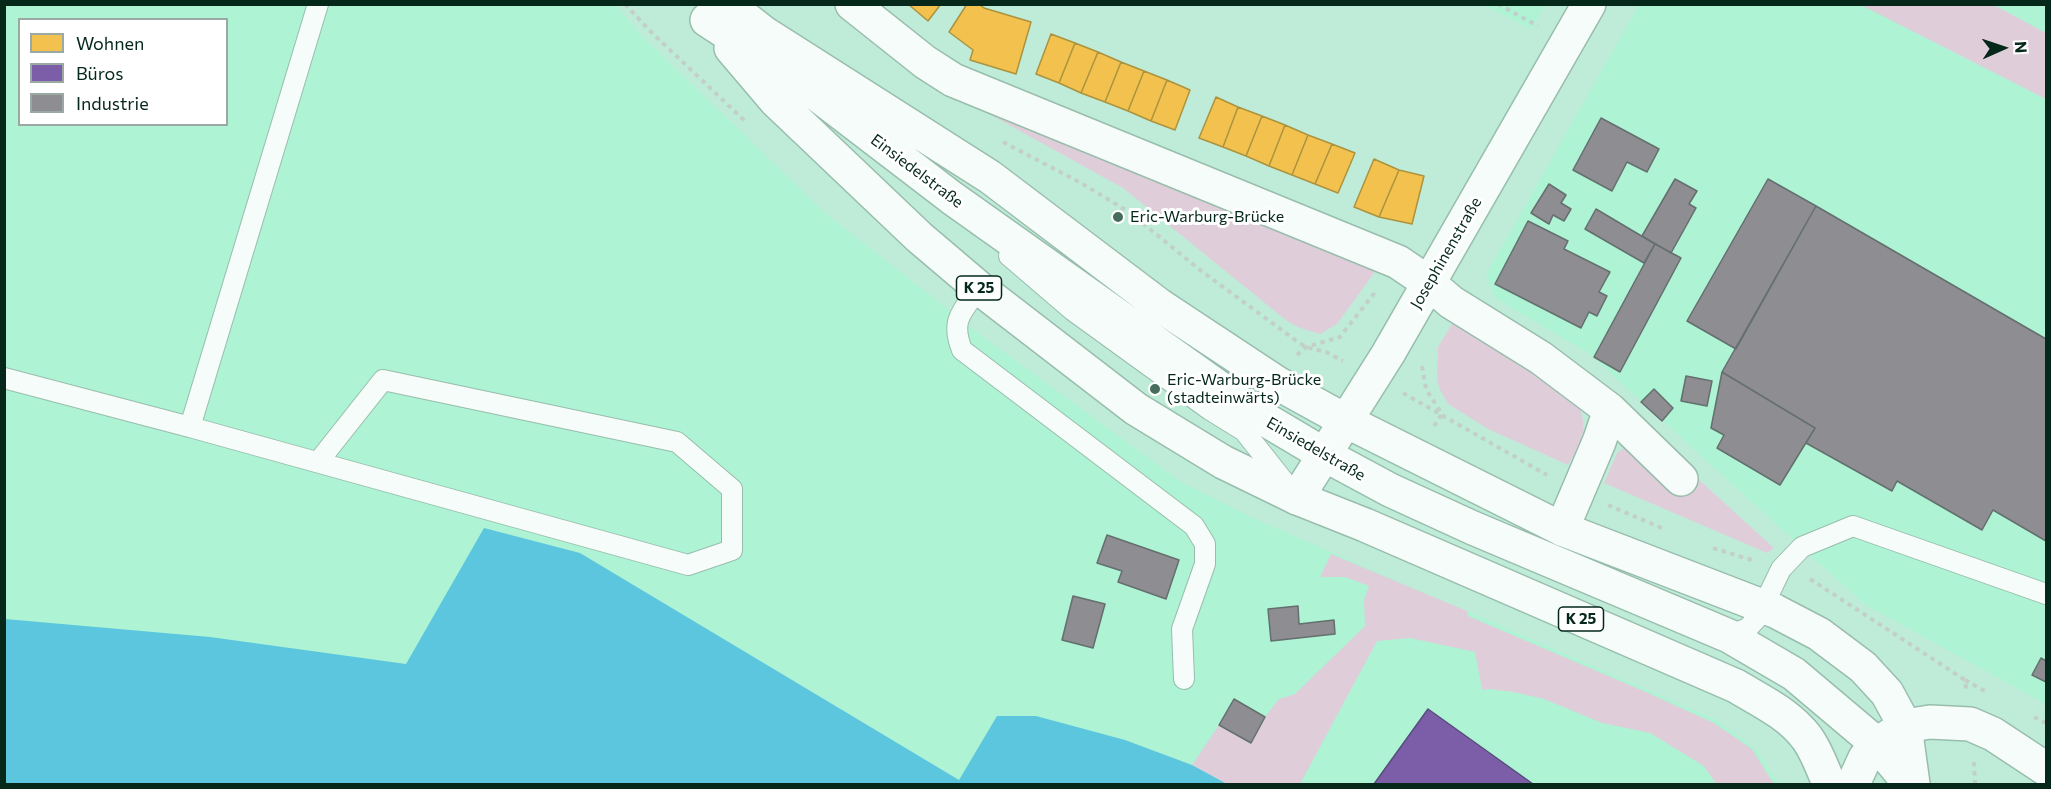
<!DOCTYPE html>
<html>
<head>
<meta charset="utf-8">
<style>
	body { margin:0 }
	#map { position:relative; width:2051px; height:789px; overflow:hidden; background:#bfecd8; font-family:Commissioner,sans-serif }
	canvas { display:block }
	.frame { position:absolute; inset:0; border:6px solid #05281b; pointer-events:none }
	.legend { position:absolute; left:18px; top:18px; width:210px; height:108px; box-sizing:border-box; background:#fff; border:2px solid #9ba9a4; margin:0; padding:8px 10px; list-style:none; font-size:18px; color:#05281b }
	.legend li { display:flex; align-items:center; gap:12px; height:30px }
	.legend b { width:30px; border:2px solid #9ba9a4 }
	.north { position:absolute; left:1973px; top:18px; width:60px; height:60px; -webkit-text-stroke:4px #fff; paint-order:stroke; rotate:87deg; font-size:16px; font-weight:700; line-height:24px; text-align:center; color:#05281b }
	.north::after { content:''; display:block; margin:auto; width:21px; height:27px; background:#05281b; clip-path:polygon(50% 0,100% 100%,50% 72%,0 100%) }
</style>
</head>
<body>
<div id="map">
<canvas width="2051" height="789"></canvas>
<div class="frame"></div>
<ul class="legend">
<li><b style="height:16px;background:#f2c14e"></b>Wohnen</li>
<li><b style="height:16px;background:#7b5ea7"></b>Büros</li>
<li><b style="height:16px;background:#8d8d92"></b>Industrie</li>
</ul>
<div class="north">N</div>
</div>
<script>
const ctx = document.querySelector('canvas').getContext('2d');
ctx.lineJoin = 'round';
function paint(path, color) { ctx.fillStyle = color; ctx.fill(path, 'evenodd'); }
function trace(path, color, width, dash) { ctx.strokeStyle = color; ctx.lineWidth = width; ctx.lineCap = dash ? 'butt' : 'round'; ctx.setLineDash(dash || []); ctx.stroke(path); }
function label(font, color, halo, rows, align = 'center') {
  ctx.font = font + ' Commissioner,sans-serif'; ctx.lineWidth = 6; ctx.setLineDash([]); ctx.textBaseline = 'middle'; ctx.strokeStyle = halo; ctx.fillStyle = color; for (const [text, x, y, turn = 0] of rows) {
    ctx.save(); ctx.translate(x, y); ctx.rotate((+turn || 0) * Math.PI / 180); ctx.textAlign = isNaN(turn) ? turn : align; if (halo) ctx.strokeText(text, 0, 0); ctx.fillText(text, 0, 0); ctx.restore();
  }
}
paint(new Path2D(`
	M4,5H615L643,37L825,213L982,336L1181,482L1253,518L1716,720L1755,748L1779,784H1227L1192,765L1125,740L997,717L959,780L580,553L485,528L406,664L5,632ZM20,20H226V124H20Z
	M1484,5H1545L1531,29Z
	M1639,5H2046V704L1864,604L1587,352L1495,298L1486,275Z`), '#adf3d4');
paint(new Path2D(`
	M1861,5H1994L2046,33V99Z
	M982,110L1138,173L1382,262L1337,324L1320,334L1300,328L1287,321L1123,188Z
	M1458,314L1577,400C1589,430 1583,439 1568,465L1488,429L1448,404L1440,390L1437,380L1438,347Z
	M1625,447L1680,496L1697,478L1774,548L1767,553L1604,483L1617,453Z
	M1331,554L1467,611L1468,616L1646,692L1714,723L1752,749L1774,784H1716L1704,766L1650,733L1602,723L1544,699L1513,692L1489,689L1482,690L1475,652L1410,638L1377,641L1300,784H1227L1192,765L1219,725L1251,743L1265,717L1279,699L1295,694L1365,626L1364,600L1369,586L1345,577H1320Z`), '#dfceda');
paint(new Path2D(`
	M484,528L580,553L959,780L997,716H1036L1125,740L1192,765L1227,784H5V619L210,637L406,664Z`), '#5cc6de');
const homes = new Path2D(`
	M908,4H941L928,21Z
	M967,4H979L984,8L1031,22L1016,74L970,60L973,50L949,32Z
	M1051,34L1075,43L1059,83L1036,74Z
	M1075,43L1098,52L1081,93L1059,83Z
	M1098,52L1121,62L1105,102L1081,93Z
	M1121,62L1144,71L1128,111L1105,102Z
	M1144,71L1167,80L1151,121L1128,111Z
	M1167,80L1190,90L1175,130L1151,121Z
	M1216,97L1238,107L1223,147L1199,138Z
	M1238,107L1262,116L1246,156L1223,147Z
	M1262,116L1285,125L1269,166L1246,156Z
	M1285,125L1308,135L1292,175L1269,166Z
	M1308,135L1332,144L1315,184L1292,175Z
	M1332,144L1355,153L1338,193L1315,184Z
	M1374,159L1399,170L1379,217L1354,207Z
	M1399,170L1424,176L1412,224L1379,217Z`);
paint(homes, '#f2c14e');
trace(homes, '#ab933f', 1.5);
const offices = new Path2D(`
	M1428,709L1533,784H1374Z`);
paint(offices, '#7b5ea7');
trace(offices, '#584e7d', 1.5);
const industry = new Path2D(`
	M1601,118L1659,149L1647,172L1627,162L1612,191L1573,170Z
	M1675,179L1697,191L1689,204L1696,208L1671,253L1642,236Z
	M1768,179L1816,206L1736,349L1687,321Z
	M1549,184L1566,195L1561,203L1571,209L1564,221L1553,215L1549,224L1531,213Z
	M1816,206L2046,339V541L1993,510L1982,530L1897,481L1892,491L1806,443L1815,428L1722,372Z
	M1596,209L1655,244L1644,263L1585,229Z
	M1528,221L1568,241L1564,249L1610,272L1599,292L1607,296L1597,316L1589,312L1581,328L1495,284Z
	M1655,244L1681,258L1620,372L1594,357Z
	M1722,372L1815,428L1780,485L1717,448L1724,435L1711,428Z
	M1686,376L1712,381L1707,406L1681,401Z
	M1654,389L1673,408L1662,421L1641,402Z
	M1107,535L1179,560L1166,599L1118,582L1122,571L1097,563Z
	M1073,596L1105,604L1093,648L1062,640Z
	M1298,606L1299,624L1334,620L1335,634L1271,641L1268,609Z
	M2041,658L2046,661V682L2032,675Z
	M1234,699L1265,717L1251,743L1219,725Z`);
paint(industry, '#8d8d92');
trace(industry, '#646f6e', 1.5);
const service = new Path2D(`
	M318,4L190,427L688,565L732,550V489L677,442L383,380L318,462
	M1009,256L1072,310L1210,410L1244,431L1290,489
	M979,288C962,312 950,320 962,350L1194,526L1205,544V564L1182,629L1184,679
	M4,378L190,427
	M1729,636L1748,628L1758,617L1781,569L1802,547L1853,526L2046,594`);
const minor = new Path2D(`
	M852,4L925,62L953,80L1398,262L1429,283L1451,302L1541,358L1610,410L1681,479
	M1562,529L1599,442L1610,410
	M1853,784L1865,758L1877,744L1905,726L1930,722L1970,724L1993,734L2046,769`);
const tertiary = new Path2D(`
	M1297,498L1388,354L1589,4`);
const primary = new Path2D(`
	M727,4L764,33L990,177L1159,305L1277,383L1346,421L1562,529L1775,611L1819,634L1863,667L1887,693L1905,726L1913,784
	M707,20L794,77L952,198L1256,414L1325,455L1390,490L1473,528L1729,636L1794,674L1877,744L1910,784
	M731,48L776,101L919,237L979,288L1136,409L1223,462L1297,498L1365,525L1736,686C1761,701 1789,714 1807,738C1817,752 1823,769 1829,784`);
trace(service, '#99bdad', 22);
trace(minor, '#99bdad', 36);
trace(tertiary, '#99bdad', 36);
trace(primary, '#99bdad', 36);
trace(new Path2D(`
	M625,4L649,30L747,123
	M1498,4L1538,26
	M1003,142L1081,183L1129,212L1200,270L1298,342L1306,347L1326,352L1343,361
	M1297,355L1306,347L1340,337L1376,291
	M1422,366L1426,389L1442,414L1434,426
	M1403,393L1547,475
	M1608,505L1664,529
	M1713,548L1755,561
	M1810,579L1965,680L1966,689
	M1965,680L1985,691
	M2034,717L2046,723
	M1974,762L1975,784`), '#c2cfca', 4, [4.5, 4.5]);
trace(service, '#f5fcf9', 20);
trace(minor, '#f5fcf9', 33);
trace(tertiary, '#f5fcf9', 33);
trace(primary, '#f5fcf9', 33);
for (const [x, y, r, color] of [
	[1118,217,6,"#466d5d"],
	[1155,389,6,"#466d5d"]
]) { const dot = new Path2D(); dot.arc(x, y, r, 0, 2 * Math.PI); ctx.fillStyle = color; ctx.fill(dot); trace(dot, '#fff', 2); }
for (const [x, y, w] of [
	[979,288,45],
	[1581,619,45]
]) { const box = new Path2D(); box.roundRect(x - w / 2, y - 12, w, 24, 4.5); ctx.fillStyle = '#fff'; ctx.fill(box); trace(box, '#05281b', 1.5); }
label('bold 15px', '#05281b', null, [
	["K 25",979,288],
	["K 25",1581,619]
]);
label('16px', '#05281b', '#fff', [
	["Einsiedelstraße",917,171,37],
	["Josephinenstraße",1446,253,-60],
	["Einsiedelstraße",1316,449,30]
]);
label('16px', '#05281b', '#fff', [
	["Eric-Warburg-Brücke",1130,217],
	["Eric-Warburg-Brücke",1167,380],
	["(stadteinwärts)",1167,398]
], 'left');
</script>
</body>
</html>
